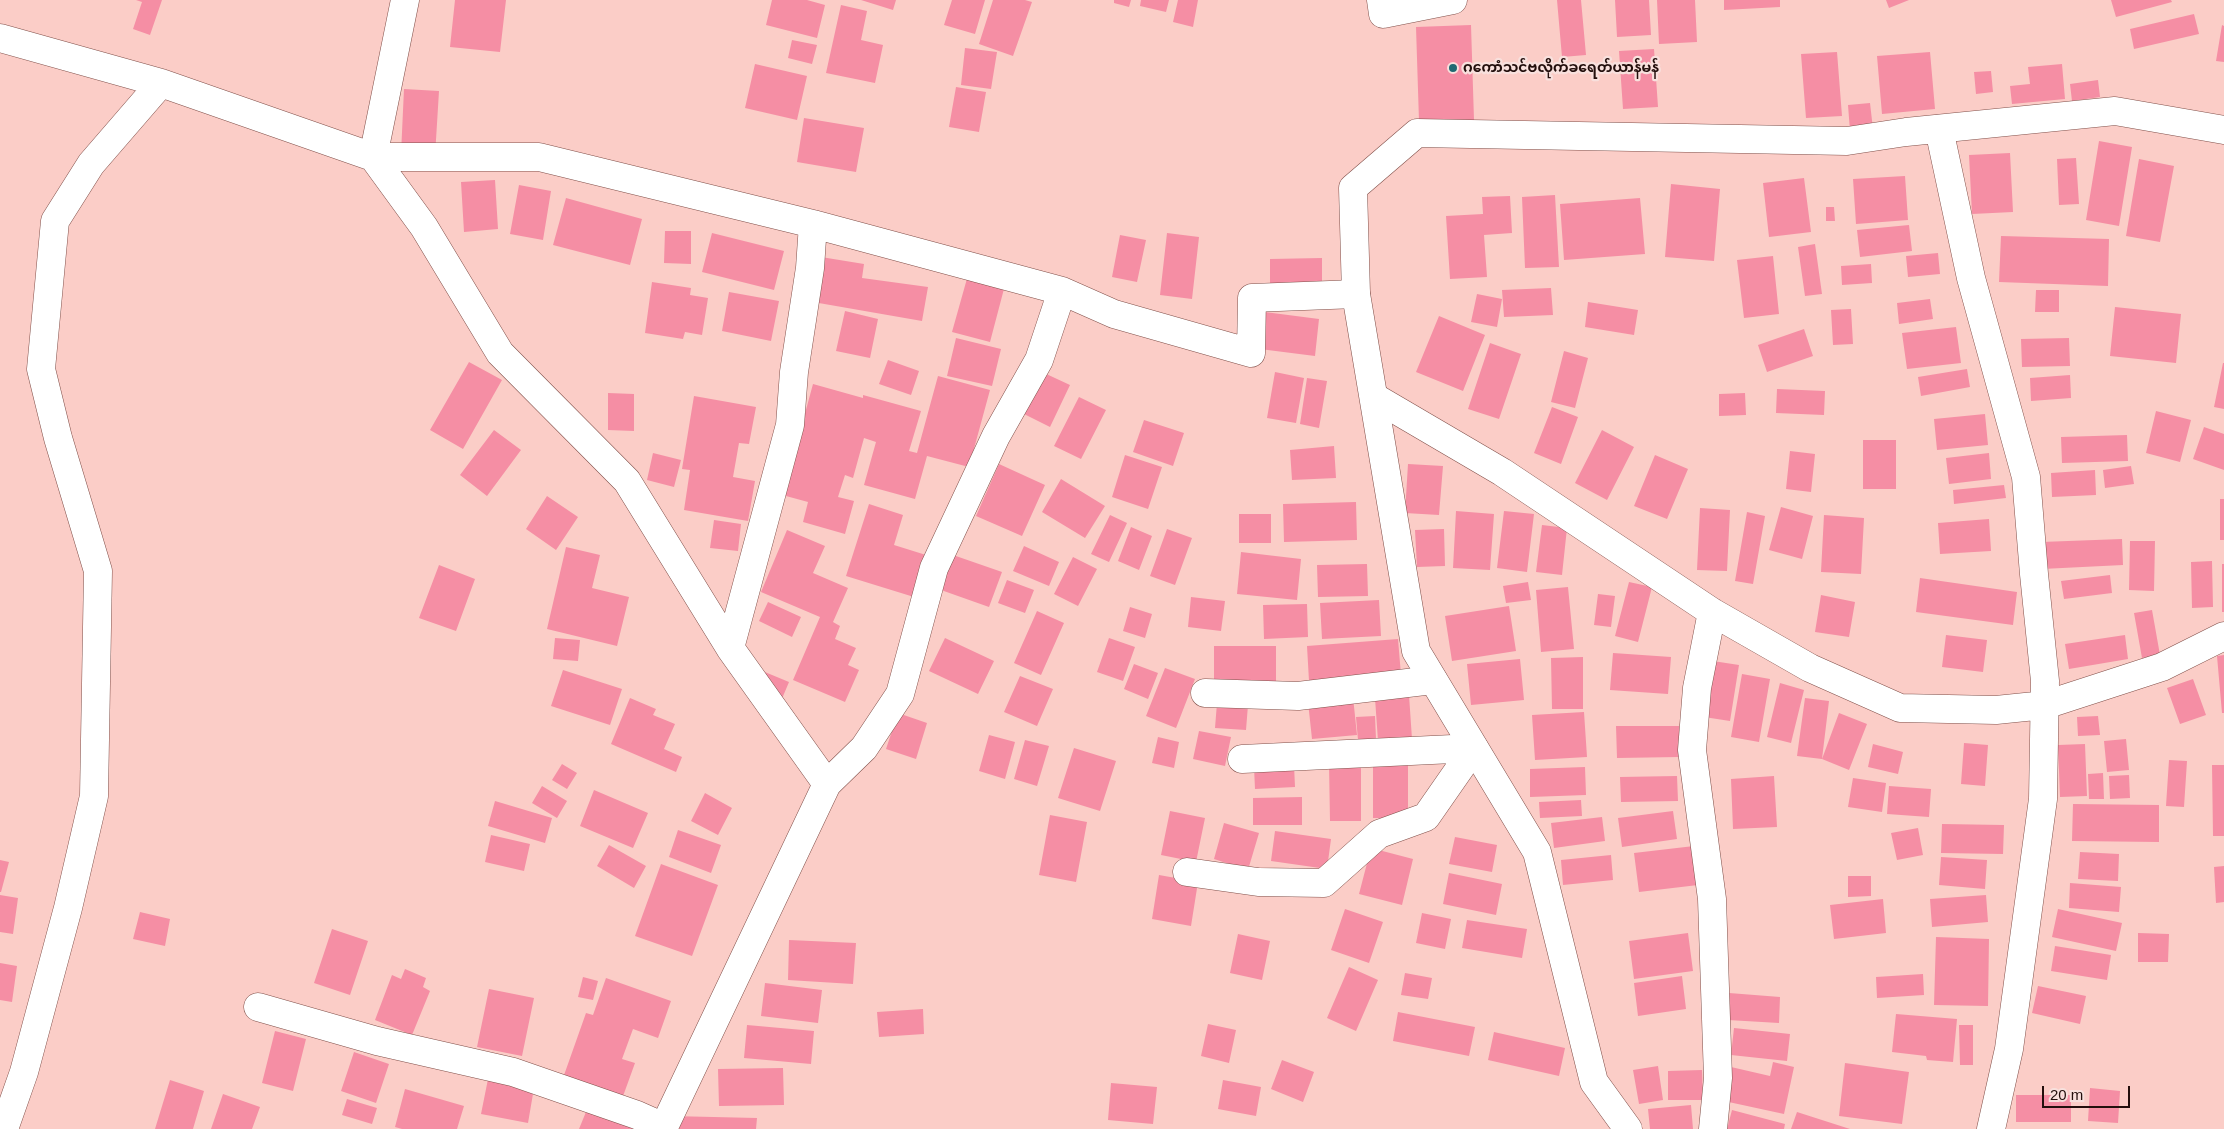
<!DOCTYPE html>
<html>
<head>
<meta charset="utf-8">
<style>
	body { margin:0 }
	#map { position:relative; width:2224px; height:1129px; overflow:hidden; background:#fbcdc7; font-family:Helvetica,sans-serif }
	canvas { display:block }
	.scale { position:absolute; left:2042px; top:1086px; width:88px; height:22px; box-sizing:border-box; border:2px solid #230f0d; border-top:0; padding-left:6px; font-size:15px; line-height:18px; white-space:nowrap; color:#230f0d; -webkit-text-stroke:4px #f8e0dd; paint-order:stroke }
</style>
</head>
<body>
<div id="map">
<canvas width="2224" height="1129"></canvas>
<div class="scale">20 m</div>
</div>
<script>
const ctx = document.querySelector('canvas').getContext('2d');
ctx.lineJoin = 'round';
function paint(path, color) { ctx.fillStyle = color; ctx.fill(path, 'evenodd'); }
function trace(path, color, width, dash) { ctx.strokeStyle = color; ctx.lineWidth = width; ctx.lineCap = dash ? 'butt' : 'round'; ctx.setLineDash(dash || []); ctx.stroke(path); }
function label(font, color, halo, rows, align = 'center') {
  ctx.font = font + ' Helvetica,"Noto Sans Myanmar",sans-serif'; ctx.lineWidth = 4.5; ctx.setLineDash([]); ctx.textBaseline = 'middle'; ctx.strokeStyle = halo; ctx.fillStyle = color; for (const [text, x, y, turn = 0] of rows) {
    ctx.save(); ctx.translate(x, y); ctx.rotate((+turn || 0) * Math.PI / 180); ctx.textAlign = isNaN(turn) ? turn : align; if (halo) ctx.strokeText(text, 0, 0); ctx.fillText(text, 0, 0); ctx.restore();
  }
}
paint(new Path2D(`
	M136,0H162L150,35L133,29L142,2Z
	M455,0H506L500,52L450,47Z
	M772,0H807L825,5L817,38L766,25Z
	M861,0H896L893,10Z
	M952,0H985L975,34L944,25Z
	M993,0H1025L1032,2L1013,56L979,44Z
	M1114,0H1131L1129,7L1114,3Z
	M1141,0H1169L1166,12L1140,6Z
	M1178,0H1198L1193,27L1173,22Z
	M1557,0H1581L1586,55L1562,57Z
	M1615,0H1649L1651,35L1617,37Z
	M1657,0H1695L1697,42L1659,44Z
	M1724,0H1780V7L1724,10Z
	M1886,0H1909L1889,8Z
	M2111,0H2171L2172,2L2116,17Z
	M841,5L867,11L861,40L883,45L875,83L826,73Z
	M2194,14L2199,34L2134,49L2130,29Z
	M1471,25L1474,120L1419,121L1416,27Z
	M2222,25L2224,26V62L2216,61Z
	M792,40L817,45L812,64L788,58Z
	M965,48L997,52L991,89L961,85Z
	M1654,49L1658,107L1623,109L1619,51Z
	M1837,52L1842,116L1806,118L1801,54Z
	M1930,52L1935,109L1882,114L1877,56Z
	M755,64L807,76L797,120L745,108Z
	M2062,64L2065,99L2012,104L2010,86L2030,84L2028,67Z
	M1991,71L1993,92L1976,94L1974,72Z
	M2098,80L2100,97L2072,101L2070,84Z
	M956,87L986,92L979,132L949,127Z
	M404,89L439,91L435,156L401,154Z
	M1870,103L1873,129L1850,131L1848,105Z
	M804,118L864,128L856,172L797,162Z
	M2099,141L2132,147L2119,226L2086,220Z
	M2010,153L2013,212L1972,214L1969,155Z
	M2076,158L2079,204L2059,205L2057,159Z
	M2139,159L2174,166L2160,242L2126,236Z
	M1905,176L1908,220L1856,224L1853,179Z
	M1804,178L1811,232L1769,237L1763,183Z
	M495,180L498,229L464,232L461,182Z
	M1671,184L1720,189L1714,261L1665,257Z
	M519,185L551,191L543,240L510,234Z
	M1555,195L1559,267L1525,268L1522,197Z
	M1510,196L1512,233L1484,235L1487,277L1450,279L1446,216L1483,214L1482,197Z
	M566,198L642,219L630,265L553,245Z
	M1640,198L1645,254L1564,260L1560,204Z
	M1826,207H1834L1835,221H1826Z
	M1909,225L1912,251L1860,257L1857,230Z
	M665,231H691V264L664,263Z
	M712,233L784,251L774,290L702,272Z
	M1167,233L1199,237L1192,299L1160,295Z
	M1120,235L1146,240L1137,282L1112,277Z
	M2001,236L2109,239L2108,286L1999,282Z
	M1815,244L1822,294L1805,296L1798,247Z
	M1938,253L1940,274L1908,277L1906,256Z
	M1773,256L1779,314L1744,318L1737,260Z
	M821,257L864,264L862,278L928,287L922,321L813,302Z
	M1322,258V285L1270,286V259Z
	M1871,264L1872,283L1842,285L1841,266Z
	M968,275L1005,285L990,342L952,332Z
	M652,282L691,288L690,295L708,298L702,335L685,332L683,339L645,333Z
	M1551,288L1553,315L1504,317L1502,290Z
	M2036,290H2059V312H2035Z
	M729,292L779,301L771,341L722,331Z
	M1477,294L1502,299L1497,327L1471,322Z
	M1930,299L1933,319L1899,324L1897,303Z
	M1588,302L1638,310L1634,335L1585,327Z
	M2115,307L2181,314L2176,363L2110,356Z
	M1851,309L1853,344L1833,345L1831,310Z
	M845,311L878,319L870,358L836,351Z
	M1257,311L1319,319L1315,356L1252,348Z
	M1439,316L1485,335L1463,391L1416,372Z
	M1956,327L1961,363L1907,369L1902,333Z
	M1804,329L1813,356L1767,372L1758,345Z
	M956,338L1001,349L992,386L947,376Z
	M2069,338L2070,366L2022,367L2021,339Z
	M1490,343L1521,354L1499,419L1468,409Z
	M1564,351L1588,358L1575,408L1551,402Z
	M888,360L919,371L911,395L879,384Z
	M469,362L502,380L463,449L430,430Z
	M2223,363H2224V409L2214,407Z
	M1967,369L1970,387L1921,396L1918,377Z
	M1042,372L1070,385L1050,427L1022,413Z
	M1275,372L1304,378L1296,423L1267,418Z
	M2070,375L2071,398L2031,401L2030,378Z
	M938,376L990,390L969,467L927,456L915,499L864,485L876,442L864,438L853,478L845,475L838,497L854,501L845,534L803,522L808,502L764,490L792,461L813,384L863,398V395L921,411L909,451L917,453Z
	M1307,378L1327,381L1319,428L1300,424Z
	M1777,389L1825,391L1824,415L1776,413Z
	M608,393L634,394V431L608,430Z
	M1745,393L1746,415L1719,416V394Z
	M694,396L756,407L749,444L739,443L733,477L755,481L748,521L684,510L690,470L682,469Z
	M1079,397L1106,410L1081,459L1054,446Z
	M1552,407L1578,417L1561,464L1534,453Z
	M2156,411L2191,420L2180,462L2146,453Z
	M1985,414L1988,445L1937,450L1934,419Z
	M1144,420L1184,433L1173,466L1133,452Z
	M2204,427L2224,434V470L2193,459Z
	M494,430L521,450L487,496L460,475Z
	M1602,430L1634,447L1607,500L1575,483Z
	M2127,435L2128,461L2062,463L2061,437Z
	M1863,440H1896V489H1863Z
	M1334,446L1336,478L1292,480L1290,450Z
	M1790,451L1815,454L1811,492L1786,489Z
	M653,453L681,460L674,487L647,480Z
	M1989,453L1991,479L1949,484L1946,458Z
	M1125,455L1162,467L1148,509L1112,497Z
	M1655,455L1688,469L1667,519L1634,506Z
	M999,464L1045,485L1022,536L976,516Z
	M1408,464L1443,466L1439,515L1405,513Z
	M2131,466L2134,484L2105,488L2103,470Z
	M2095,470L2096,495L2052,497L2051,473Z
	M1061,479L1105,506L1085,538L1042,512Z
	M2004,485L2006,498L1954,504L1953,490Z
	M547,496L578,517L556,550L526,529Z
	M2220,499H2224V540H2220Z
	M1356,502L1357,540L1284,542L1283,504Z
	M869,504L903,515L894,545L926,555L914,597L846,576Z
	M1781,507L1813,516L1802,559L1769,550Z
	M1700,508L1730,510L1727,571L1697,570Z
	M1456,511L1494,514L1490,570L1453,568Z
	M1504,511L1534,514L1527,572L1497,568Z
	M1747,512L1765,516L1753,584L1735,581Z
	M1239,514H1271V543H1239Z
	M1110,515L1127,523L1109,562L1091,554Z
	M1824,515L1864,518L1861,574L1821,572Z
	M1989,519L1991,551L1940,554L1938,523Z
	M714,520L741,524L738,551L710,548Z
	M1542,525L1567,528L1562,575L1536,572Z
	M1131,527L1152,536L1139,570L1118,561Z
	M1167,529L1192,538L1175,585L1150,576Z
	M1444,529L1445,566L1417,567L1415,530Z
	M787,530L825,546L813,573L848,588L833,622L840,626L835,639L856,648L848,665L859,670L845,702L793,680L820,617L761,592Z
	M2122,539L2123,565L2042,569L2041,542Z
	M2130,541H2155L2154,591L2129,590Z
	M1024,546L1059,562L1049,586L1013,571Z
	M566,547L600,555L592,588L629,597L617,646L547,629Z
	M1241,552L1301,559L1297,600L1237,594Z
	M953,555L1002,572L989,607L941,590Z
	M1073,557L1097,569L1078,606L1054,594Z
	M2212,561L2213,607L2192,608L2191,562Z
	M1367,564L1368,596L1318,597L1317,565Z
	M2222,564H2224V612H2222Z
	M439,565L475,579L456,631L419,618Z
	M2110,575L2112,593L2064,599L2061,581Z
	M1920,578L2017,592L2013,625L1916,612Z
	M1007,580L1034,590L1025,613L998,603Z
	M1528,582L1531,600L1506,603L1503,586Z
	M1629,582L1652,587L1638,642L1615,636Z
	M1568,587L1574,649L1541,652L1536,590Z
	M1598,594L1615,596L1611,627L1594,625Z
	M1821,595L1855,602L1849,637L1815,632Z
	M1191,597L1225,601L1221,631L1188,627Z
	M1379,600L1381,636L1322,639L1320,603Z
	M768,602L801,617L792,637L759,621Z
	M1307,604L1308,637L1264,639L1263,605Z
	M1509,606L1516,651L1452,661L1445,616Z
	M1130,607L1152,614L1145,638L1123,631Z
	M2152,610L2160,655L2142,658L2134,613Z
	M1037,611L1064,623L1041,675L1014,663Z
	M1946,635L1987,640L1983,672L1942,667Z
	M2125,635L2128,659L2069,669L2065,644Z
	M555,638L580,640L578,661L553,659Z
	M945,638L994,661L978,694L929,671Z
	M1109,638L1135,647L1123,681L1097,672Z
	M1398,639L1401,675L1309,681L1307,646Z
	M1214,646H1276V687H1214Z
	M1613,653L1671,657L1668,694L1610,690Z
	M2224,655V713H2222L2217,656Z
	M1583,657V709H1552L1551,658Z
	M1520,659L1524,700L1471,705L1467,664Z
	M1713,661L1739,665L1730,721L1704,717Z
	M1134,664L1158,673L1148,699L1124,689Z
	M1165,668L1195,679L1176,728L1146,716Z
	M563,670L622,689L610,725L551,706Z
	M760,670L789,682L781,701Z
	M1742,674L1770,679L1759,742L1731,737Z
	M1020,676L1053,689L1037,726L1004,712Z
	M2193,679L2206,715L2180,724L2167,688Z
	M1780,683L1804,690L1791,743L1767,737Z
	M1409,695L1412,739L1378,741L1375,698Z
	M1353,697L1357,735L1312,739L1308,702Z
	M630,698L656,709L653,715L675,724L664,749L682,757L676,772L611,744Z
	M1805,698L1829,701L1822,759L1797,756Z
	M1217,703L1248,705L1246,730L1215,728Z
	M1584,712L1587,757L1535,760L1532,715Z
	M898,713L927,723L916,759L886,749Z
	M1839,713L1867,724L1849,770L1822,759Z
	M1375,716L1376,739L1358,740L1356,717Z
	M2098,716L2100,735L2078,736L2077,717Z
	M1616,726H1679V757L1617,758Z
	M1199,731L1231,737L1225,766L1193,759Z
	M989,735L1015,742L1005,779L979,771Z
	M1158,737L1179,742L1174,768L1152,763Z
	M2126,739L2129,770L2107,772L2104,741Z
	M1025,740L1049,746L1037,786L1014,779Z
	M1964,743L1988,745L1985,786L1961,784Z
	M1873,744L1903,752L1898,774L1868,767Z
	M2085,744L2087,796L2060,797L2058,745Z
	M1074,748L1116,761L1100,811L1058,798Z
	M2169,760L2187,761L2184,807L2166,806Z
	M1373,762H1408V818H1373Z
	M1329,763H1361V821H1330Z
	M562,764L577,773L567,789L552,780Z
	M1294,765L1295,787L1255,789L1254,767Z
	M2212,765H2224V836H2213Z
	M1585,767L1586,795L1530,797V769Z
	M2103,773L2104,799H2089L2088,774Z
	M2129,775L2130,798L2110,799L2109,776Z
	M1677,776L1678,801L1621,802L1620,777Z
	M1774,776L1777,827L1733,829L1731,779Z
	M1853,778L1886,783L1882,812L1848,807Z
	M542,786L567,801L557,818L532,803Z
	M1889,786L1931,789L1929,817L1887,814Z
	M594,790L648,813L633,848L580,826Z
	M705,793L732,808L718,835L691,821Z
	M1302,797V825H1253V798Z
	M1581,800L1582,816L1540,818L1539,802Z
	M495,801L552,818L545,843L488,826Z
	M2073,804L2159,805V842L2072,841Z
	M1170,811L1205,818L1196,862L1161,855Z
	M1673,811L1677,839L1622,847L1618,818Z
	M1050,815L1087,822L1076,882L1039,875Z
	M1602,817L1605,841L1554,848L1551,823Z
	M1224,823L1259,833L1248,870L1214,859Z
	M1942,824L2004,825L2003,854L1941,853Z
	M1918,828L1923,855L1897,860L1891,833Z
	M678,830L721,845L711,873L669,857Z
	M1275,831L1331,839L1327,869L1271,861Z
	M491,835L530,844L524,871L485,862Z
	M1455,837L1497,845L1492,872L1449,864Z
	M609,845L646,866L634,888L597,866Z
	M1694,846L1698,885L1639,892L1634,853Z
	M1371,848L1413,859L1402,905L1359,894Z
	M2080,852L2119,854L2118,881L2078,879Z
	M1611,855L1613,880L1563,885L1561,860Z
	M1941,857L1987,860L1985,889L1939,885Z
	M0,860L9,862L1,892H0Z
	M661,864L718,885L692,956L635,936Z
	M2224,866V902L2216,903L2214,867Z
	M1449,873L1502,884L1496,915L1443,904Z
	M1159,875L1198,882L1191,926L1152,919Z
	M1848,876H1871V896L1848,897Z
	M2070,883L2121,887L2119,912L2069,908Z
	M0,895L18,898L13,934L0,932Z
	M1986,895L1988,922L1932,927L1930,899Z
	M1883,899L1886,933L1834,939L1830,905Z
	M1345,909L1383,922L1369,963L1331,950Z
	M2058,909L2122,923L2116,951L2052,937Z
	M140,912L170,919L165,946L133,939Z
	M1422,913L1451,919L1445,949L1416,943Z
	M1467,920L1527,929L1522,958L1462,948Z
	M332,929L368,941L350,995L314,983Z
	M1688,933L1693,971L1634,979L1629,941Z
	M2138,933L2169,934L2168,962H2138Z
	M1238,934L1270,941L1262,980L1230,973Z
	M1936,937L1989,939L1988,1006L1934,1005Z
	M789,940L856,943L853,984L788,980Z
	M2055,946L2111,955L2107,980L2051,971Z
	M0,963L17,966L12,1002L0,1000Z
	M1349,967L1378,980L1356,1031L1327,1018Z
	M405,969L426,978L423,987L430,991L412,1035L375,1020L392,975L401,979Z
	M1405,973L1432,978L1428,999L1401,995Z
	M1923,974L1924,995L1877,998L1876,977Z
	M1682,976L1686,1009L1638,1016L1634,983Z
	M583,977L598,981L593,1000L578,997Z
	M606,978L671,1001L658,1038L633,1029L622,1059L635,1063L622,1099L563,1078L586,1013L593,1015Z
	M765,983L822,990L818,1023L761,1016Z
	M2038,986L2086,996L2080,1024L2032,1013Z
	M489,989L534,998L522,1056L477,1047Z
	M1729,993L1780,997L1779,1023L1728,1020Z
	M923,1009L924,1034L879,1037L877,1012Z
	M1398,1012L1475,1027L1469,1056L1393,1041Z
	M1896,1014L1957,1019L1953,1062L1927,1060L1926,1056L1892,1052Z
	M1208,1024L1236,1030L1229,1063L1201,1056Z
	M747,1025L814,1031L811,1064L744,1058Z
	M1959,1025H1973V1065H1960Z
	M1734,1028L1790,1034L1787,1061L1731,1055Z
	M275,1031L306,1039L293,1091L262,1083Z
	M1494,1032L1565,1048L1559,1076L1488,1060Z
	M354,1052L389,1064L376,1103L341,1091Z
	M1282,1060L1314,1072L1303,1102L1271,1089Z
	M1773,1062L1794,1067L1784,1114L1724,1101L1731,1067L1770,1076Z
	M1845,1063L1909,1072L1902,1124L1839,1116Z
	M1658,1066L1663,1100L1639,1104L1633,1070Z
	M783,1068L784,1105L719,1106L718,1069Z
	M1702,1070L1703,1100H1668V1071Z
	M488,1079L534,1088L528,1123L481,1114Z
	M170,1080L204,1091L193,1129H155Z
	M1223,1080L1261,1087L1256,1116L1218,1109Z
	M1111,1083L1157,1087L1153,1124L1108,1120Z
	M2090,1088L2120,1091L2118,1123L2088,1121Z
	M405,1089L464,1106L457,1129H402L395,1127Z
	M223,1094L260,1107L252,1129H211Z
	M2016,1095H2071V1122H2016Z
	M347,1099L377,1108L372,1124L342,1115Z
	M1691,1105L1693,1129H1650L1648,1109Z
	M588,1107L635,1126L634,1129H579Z
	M1732,1110L1785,1124L1784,1129H1727Z
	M1797,1112L1850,1129H1791Z
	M670,1116L757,1118L756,1129H670Z`), '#f58ea4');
const minor = new Path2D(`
	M405,0L373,157L424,227L500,353L627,481L730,648L827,784L663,1129
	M1381,0L1383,14L1453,0
	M0,38L161,83L373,157H539L813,224L1062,291L1114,314L1251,353L1252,298L1356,294
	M1939,129L1971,278L2026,477L2034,574L2045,681L2043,799L2009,1049L1991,1129
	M1374,397L1502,472L1712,612L1810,668L1900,708L1996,710L2045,705L2162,667L2224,636
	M1712,612L1697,688L1692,750L1712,899L1718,1078L1713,1129
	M730,648L790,425L794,372L810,268L813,224
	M1205,693L1298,696L1433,680
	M1242,759L1474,748
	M827,784L864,748L900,694L934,568L996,436L1039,360L1062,291
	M1187,872L1258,882L1324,883L1379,834L1426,817L1474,748
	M258,1007L377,1041L513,1072L637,1115L664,1127
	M4,1129L24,1072L68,908L94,796L98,571L58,438L41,369L55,221L91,164L161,83`);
const tertiary = new Path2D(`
	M1628,1129L1594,1082L1537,852L1416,651L1356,294L1353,188L1417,133L1847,141L1906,132L2115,111L2224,130`);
trace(minor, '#81504a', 29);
trace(tertiary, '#81504a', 29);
trace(minor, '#fff', 28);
trace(tertiary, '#fff', 28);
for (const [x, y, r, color] of [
	[1453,68,5,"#1e6972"]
]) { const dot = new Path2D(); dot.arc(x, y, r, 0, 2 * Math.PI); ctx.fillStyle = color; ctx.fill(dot); trace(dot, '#f8e0dd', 2); }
label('bold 14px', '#230f0d', '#f8e0dd', [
	["ဂကောံသင်ဗလိုက်ခရေတ်ယာန်မန်",1463,68]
], 'left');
</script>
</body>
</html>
